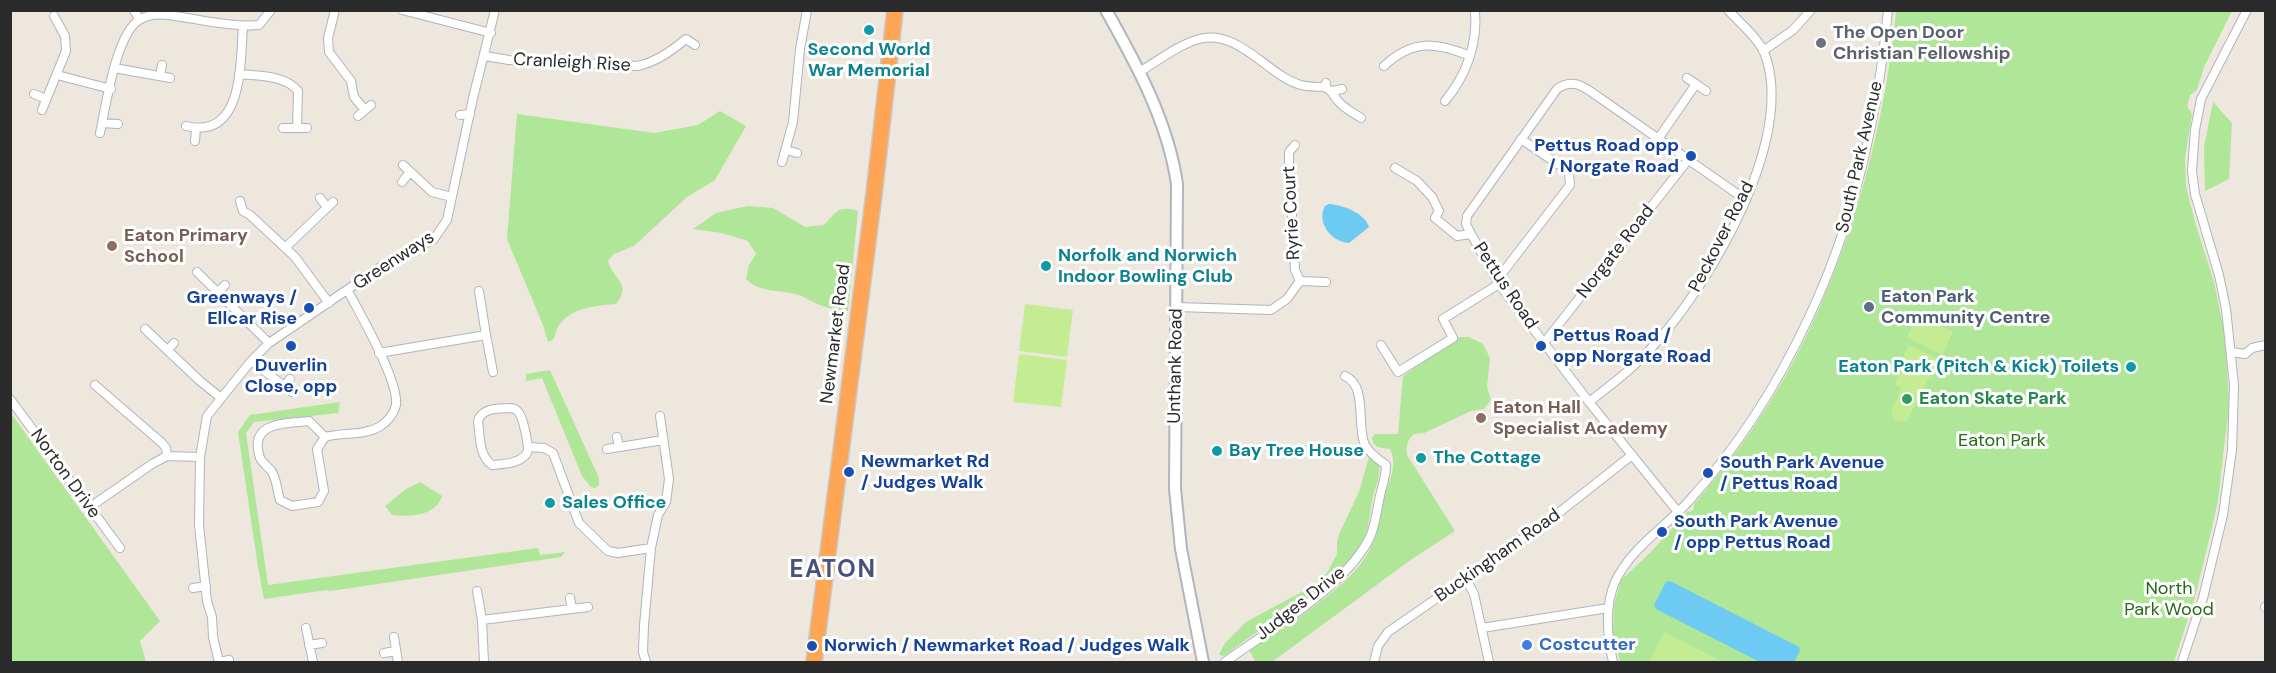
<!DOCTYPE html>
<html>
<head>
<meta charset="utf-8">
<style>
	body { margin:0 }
	#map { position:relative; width:2276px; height:673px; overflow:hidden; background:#ede7dd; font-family:"DM Sans",sans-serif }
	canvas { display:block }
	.frame { position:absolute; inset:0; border:12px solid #2b2b2b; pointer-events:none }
</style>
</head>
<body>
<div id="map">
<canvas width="2276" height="673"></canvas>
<div class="frame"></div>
</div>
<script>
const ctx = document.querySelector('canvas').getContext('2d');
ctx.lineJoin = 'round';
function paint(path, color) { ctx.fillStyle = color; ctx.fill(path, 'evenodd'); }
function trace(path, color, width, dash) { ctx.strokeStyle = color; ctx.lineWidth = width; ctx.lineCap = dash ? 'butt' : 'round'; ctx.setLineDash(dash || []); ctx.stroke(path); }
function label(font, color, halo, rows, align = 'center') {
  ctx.font = font + ' "DM Sans",sans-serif'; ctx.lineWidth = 6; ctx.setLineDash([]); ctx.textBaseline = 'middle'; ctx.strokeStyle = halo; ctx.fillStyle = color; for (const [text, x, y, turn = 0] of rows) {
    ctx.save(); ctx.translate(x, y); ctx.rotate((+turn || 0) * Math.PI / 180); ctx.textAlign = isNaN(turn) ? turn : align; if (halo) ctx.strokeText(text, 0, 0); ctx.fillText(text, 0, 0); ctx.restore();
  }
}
paint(new Path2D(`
	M1896,11H2232L2204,67L2197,90L2190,95L2187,106L2192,114L2185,158L2186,186L2194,219L2214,282L2220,311L2225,336L2229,405L2218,500L2212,528L2195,597L2174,662H1620L1613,635L1614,605L1621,580L1650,553L1688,511L1690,512L1694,509V504C1712,483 1729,462 1745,440C1832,319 1882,157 1896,11Z
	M2213,102L2232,123L2229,179L2205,191L2204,147Z
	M720,111L746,126L715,180L687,197L634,246L614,254L608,261C613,280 633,283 616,304C591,306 559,309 554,339L548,342L543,325L507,239L517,114L654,133L698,125Z
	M748,206L773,208L805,227L824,225C837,211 838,205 858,211L848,311C836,310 826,308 815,303C810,301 805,297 799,295C779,289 762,294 746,279L749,265L756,254L748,241L722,233L693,229L716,213Z
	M1459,337H1469L1483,344L1490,358L1487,387L1491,400L1484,409L1471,411L1424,433L1414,434C1407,440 1406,446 1407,455L1455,531L1409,561L1272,662H1256L1249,650C1284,626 1349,589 1369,551C1379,532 1378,515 1384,497C1389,481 1398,466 1390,449C1380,447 1374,449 1372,438L1375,434H1398L1403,376Z
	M550,370L599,478V485L595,488L591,487L582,476L542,378L526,381V374Z
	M340,402L338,413L254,422L246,433L268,585L538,548L540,555L565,552L561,557L330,591L327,590L264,599L258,567L238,432L250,415Z
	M10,412L160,621L140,641L146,662H11Z
	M1369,457L1379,466C1381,477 1375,486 1373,497C1370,509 1370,521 1366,533C1347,582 1266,622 1226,655L1222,656L1219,654L1225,643L1246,622L1311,587L1327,573L1337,554V541L1340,532L1359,492Z
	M420,482L442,496C436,516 410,517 392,515L385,506L406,489Z`), '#afe697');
paint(new Path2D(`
	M1025,304L1073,310L1067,357L1019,351Z
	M1918,314L1953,332L1942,355L1907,337Z
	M1909,345L1940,360L1932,375L1902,360Z
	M1019,354L1067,360L1061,407L1013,402Z
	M1907,366L1933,377L1928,380L1907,421C1899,423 1893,420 1891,413L1901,389L1896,385V380Z
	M1664,632L1723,662H1649Z`), '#c4ed93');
paint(new Path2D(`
	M1329,204C1343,205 1365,213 1369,227L1349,243C1331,242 1316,222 1325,206Z
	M1670,581L1799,647L1800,651L1794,662H1760L1656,609L1654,605L1666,582Z`), '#6ccaf3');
const street = new Path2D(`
	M134,10L139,19
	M335,10L328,38L329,52L351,81L354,97L365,110
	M402,10L491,33
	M1763,51L1793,30L1811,10
	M485,56L509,60L638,66C658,61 671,51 686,39L695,45
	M1384,66C1413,39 1436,42 1470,56
	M114,68L170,78
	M1139,72C1158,61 1178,45 1199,39C1238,28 1268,76 1301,85C1309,87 1317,87 1324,87L1326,83
	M239,74C258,76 285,75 298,91L297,128H307
	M57,75L111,89
	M160,76L162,65
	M1687,78L1696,84
	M1324,87C1333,90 1333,96 1339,102C1345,109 1354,113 1361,118
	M1332,91L1342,89
	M34,94L46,99
	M1445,101C1466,76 1478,44 1475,10
	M42,110L66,51L65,36L54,16
	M460,115L470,114
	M358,116L371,105
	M102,123L118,124
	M186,126C244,140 240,63 243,26
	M283,128H297
	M100,133C106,106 116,31 141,19C154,12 168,15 182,17C207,21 233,27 259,25L271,10
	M1658,139L1696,84L1706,91
	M195,141L196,128
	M1295,145L1289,152V164L1295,270L1300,281
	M786,150L797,153
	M782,162L793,122L800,49L807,10
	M403,165L432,192L452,197
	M1395,168L1417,181L1432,197L1439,211L1435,218L1457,236L1471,234
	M402,182L410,172
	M320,198L327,207
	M240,201L243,211L250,215L295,257L329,303
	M286,247L333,202
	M197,272L269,343
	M1497,280L1570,185L1569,173L1565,169L1521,139
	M479,291L486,335
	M218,292L225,285
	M1177,307L1271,310L1287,299L1300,281L1326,282
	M145,329L200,381L221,398
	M1544,343L1688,160
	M1381,345L1398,372L1453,338L1443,319L1499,284
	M168,350L174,343
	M2231,352L2245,354L2252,348L2266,345
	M379,353L486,335L493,372
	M251,361L292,392
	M95,385L162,443L166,448L167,456
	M284,387L290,379
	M10,399L120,548
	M1589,402C1612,384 1635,367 1654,345C1710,284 1798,136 1764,52C1757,37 1739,22 1728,10
	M511,408C516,409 516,409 519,413C523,418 530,448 527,453C520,464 503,464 492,465C479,456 480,436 478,421C482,407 499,409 511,408Z
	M309,421L325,437L317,449L324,491L318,502L292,506L280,500C277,491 277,480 272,472C269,467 263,464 260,458C248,421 285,424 309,421Z
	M325,437C342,432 363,436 379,427C387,422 394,414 396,405C399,381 360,314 348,291
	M617,437L619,447
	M529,447L544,448L553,453L579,523L608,551L618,553L651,548
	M607,449L663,440
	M90,507L152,464L167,456L200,457
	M1678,512L1589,402L1499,284L1471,234L1466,224L1467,216L1557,89C1574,77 1585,88 1600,98L1736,193L1746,197
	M1466,579L1474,594L1489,662
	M193,588L206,586
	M477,591L482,620L484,662
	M570,598L572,609
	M2265,607H2266
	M482,620L588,607
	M306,628L313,662
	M1482,628L1608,608
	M394,637L398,662
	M309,645L322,643
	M384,653L396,651
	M219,662L213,637L212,617L207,601L199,525L200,457L207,416L251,361L269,343L382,266L434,239L447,220L473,98L495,10
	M219,662L229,660
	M646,662L643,652L644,625L651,548L658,515L666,502L669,479L660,416
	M1225,662C1269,630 1342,589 1368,541C1375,529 1376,514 1379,501C1381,488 1386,479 1386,465C1379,460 1369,453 1365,445C1356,426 1368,386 1345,376
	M1374,662L1378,646L1388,632L1547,522L1632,455
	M1613,662C1607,636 1604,608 1615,582C1631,548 1663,529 1688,502C1738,447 1778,384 1809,317C1854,222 1878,115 1888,10
	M2182,662L2203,598L2223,515L2232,450L2234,385L2226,309L2219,275L2195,194L2192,171L2195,130L2201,99L2247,10`);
const secondary = new Path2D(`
	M1106,10C1137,65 1168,122 1177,184L1175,489L1181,549L1203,662`);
const highway = new Path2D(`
	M814,662L874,194L895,10`);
trace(street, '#b1b3bf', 10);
trace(secondary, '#b1b3bf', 14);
trace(highway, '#c8c8c8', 18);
trace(street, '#fff', 8);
trace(secondary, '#fff', 10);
trace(highway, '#ffa556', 15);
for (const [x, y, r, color] of [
	[869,30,6,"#0f9aa8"],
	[1821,43,6,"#6b7280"],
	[1691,156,6,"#1a4fb4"],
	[112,246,6,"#8d6e63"],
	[1046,266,6,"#0f9aa8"],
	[1869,307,6,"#5c6f8a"],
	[309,308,6,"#1a4fb4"],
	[291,346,6,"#1a4fb4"],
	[1541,346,6,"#1a4fb4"],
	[2131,367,6,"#0f9aa8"],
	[1907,399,6,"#2e9e5b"],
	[1481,418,6,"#8d6e63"],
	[1217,451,6,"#0f9aa8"],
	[1421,458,6,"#0f9aa8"],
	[849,472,6,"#1a4fb4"],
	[1708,473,6,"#1a4fb4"],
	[550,503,6,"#0f9aa8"],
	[1662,532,6,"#1a4fb4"],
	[1527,645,6,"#3f7fe0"],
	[812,646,6,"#1a4fb4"]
]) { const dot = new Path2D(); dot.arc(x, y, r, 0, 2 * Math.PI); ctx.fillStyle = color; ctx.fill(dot); trace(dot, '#fff', 2); }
label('bold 18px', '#5b616d', '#fff', [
	["The Open Door",1833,33],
	["Christian Fellowship",1833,54]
], 'left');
label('bold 18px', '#0d838f', '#fff', [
	["Second World",869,50,"center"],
	["War Memorial",869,71,"center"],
	["Norfolk and Norwich",1058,256],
	["Indoor Bowling Club",1058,277],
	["Eaton Park (Pitch & Kick) Toilets",2119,367,"right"],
	["Bay Tree House",1229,451],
	["The Cottage",1433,458],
	["Sales Office",562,503]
], 'left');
label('18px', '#2b2b2b', '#fff', [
	["Cranleigh Rise",572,63,3],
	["South Park Avenue",1860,157,-77],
	["Ryrie Court",1292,213,-93],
	["Peckover Road",1722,237,-63],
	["Norgate Road",1616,252,-52],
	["Greenways",394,261,-33],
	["Pettus Road",1505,286,56],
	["Newmarket Road",836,334,-83],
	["Unthank Road",1176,366,-89],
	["Norton Drive",65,474,54],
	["Buckingham Road",1498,556,-35],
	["Judges Drive",1301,604,-38]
]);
label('bold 18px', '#164399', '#fff', [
	["Pettus Road opp",1679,146,"right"],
	["/ Norgate Road",1679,167,"right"],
	["Greenways /",297,298,"right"],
	["Ellcar Rise",297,319,"right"],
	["Pettus Road /",1553,336],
	["opp Norgate Road",1553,357],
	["Duverlin",291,366,"center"],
	["Close, opp",291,387,"center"],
	["Newmarket Rd",861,462],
	["/ Judges Walk",861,483],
	["South Park Avenue",1720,463],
	["/ Pettus Road",1720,484],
	["South Park Avenue",1674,522],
	["/ opp Pettus Road",1674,543],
	["Norwich / Newmarket Road / Judges Walk",824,646]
], 'left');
label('bold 18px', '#785e54', '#fff', [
	["Eaton Primary",124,236],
	["School",124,257],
	["Eaton Hall",1493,408],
	["Specialist Academy",1493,429]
], 'left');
label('bold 18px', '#4e5e75', '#fff', [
	["Eaton Park",1881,297],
	["Community Centre",1881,318]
], 'left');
label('bold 18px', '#27864d', '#fff', [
	["Eaton Skate Park",1919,399]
], 'left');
label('18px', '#266b18', '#fff', [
	["Eaton Park",2002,441],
	["North",2169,589],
	["Park Wood",2169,610]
]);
label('bold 18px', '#366cbe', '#fff', [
	["Costcutter",1539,645]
], 'left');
ctx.letterSpacing = '1.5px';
label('bold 24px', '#49517e', '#fff', [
	["EATON",833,571]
]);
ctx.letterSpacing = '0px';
</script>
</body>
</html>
